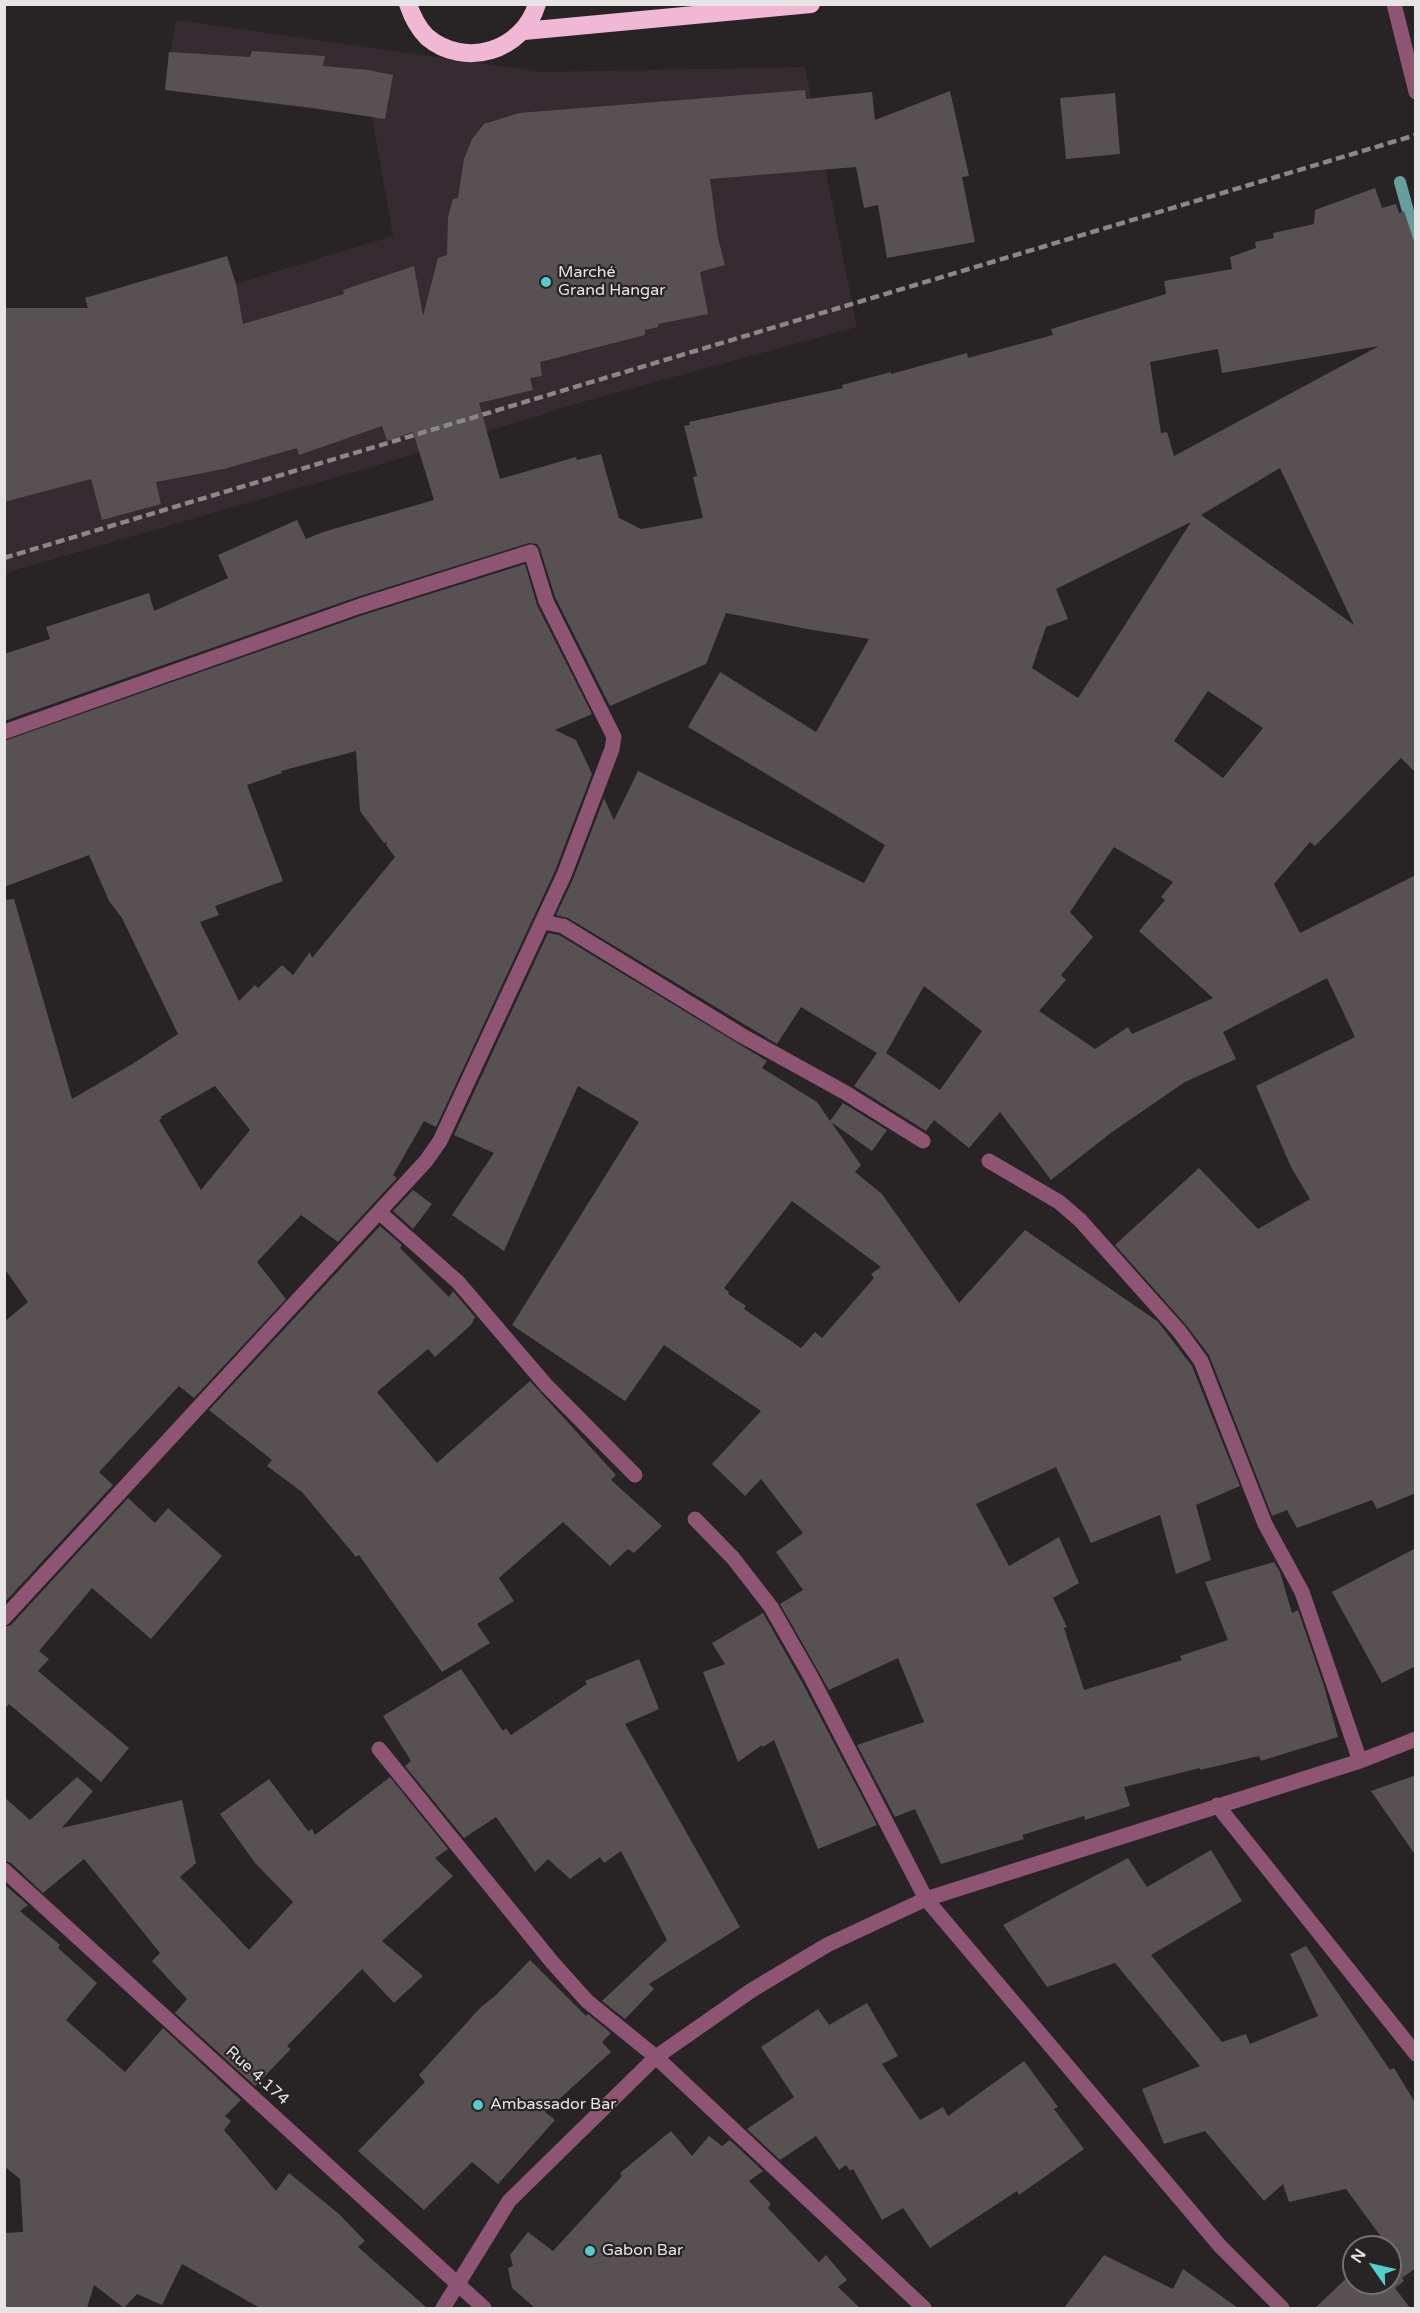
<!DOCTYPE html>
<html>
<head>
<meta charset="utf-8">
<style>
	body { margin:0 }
	#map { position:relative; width:1420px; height:2313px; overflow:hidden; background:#282325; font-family:"Varela Round",sans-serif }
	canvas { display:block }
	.frame { position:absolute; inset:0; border:6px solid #e7e4e6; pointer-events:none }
	.north { position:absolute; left:1342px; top:2235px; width:60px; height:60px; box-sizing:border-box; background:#282325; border:2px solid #747072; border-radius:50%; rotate:304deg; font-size:16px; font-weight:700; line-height:24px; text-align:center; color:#e7e4e6 }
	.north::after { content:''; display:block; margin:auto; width:21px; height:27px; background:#52cdcc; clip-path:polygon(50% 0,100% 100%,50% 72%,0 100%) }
</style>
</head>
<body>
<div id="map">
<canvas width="1420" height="2313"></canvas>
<div class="frame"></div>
<div class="north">N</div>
</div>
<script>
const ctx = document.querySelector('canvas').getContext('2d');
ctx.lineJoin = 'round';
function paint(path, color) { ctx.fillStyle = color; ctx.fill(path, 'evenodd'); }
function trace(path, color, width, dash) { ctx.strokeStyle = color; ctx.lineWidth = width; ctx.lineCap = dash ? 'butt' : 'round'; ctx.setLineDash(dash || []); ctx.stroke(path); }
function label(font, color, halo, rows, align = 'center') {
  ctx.font = font + ' "Varela Round",sans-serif'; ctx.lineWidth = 4.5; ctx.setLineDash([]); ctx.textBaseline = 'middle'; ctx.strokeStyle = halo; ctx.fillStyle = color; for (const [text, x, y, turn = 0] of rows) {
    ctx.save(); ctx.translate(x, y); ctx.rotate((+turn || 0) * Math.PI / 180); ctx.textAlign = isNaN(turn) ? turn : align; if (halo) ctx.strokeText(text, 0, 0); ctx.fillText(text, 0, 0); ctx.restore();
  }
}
paint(new Path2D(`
	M176,20L542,72L805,67L857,327L589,400L375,466L5,573V354L393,236L372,117L165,90Z`), '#362b31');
trace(new Path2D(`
	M1400,182L1416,240`), '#689d9d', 12);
paint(new Path2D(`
	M252,51L325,56L323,66L368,70L393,75L385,119L314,108L165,90L169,52L250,57Z
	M805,90L806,99L872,92L875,120L950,91L969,176L962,177L975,242L887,258L878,205L864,208L856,167L710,179L718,238L725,265L700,272L708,314L658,324V327L645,330V335L540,362L542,376L530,378L533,390L479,403L500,479L576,457L577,460L601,454L619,518L641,529L703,518L693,477L697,476L684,426L690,425L689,422L843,388L842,385L891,372V374L967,353L968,358L1053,335L1051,329L1166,294L1164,281L1232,269L1230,257L1256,248L1255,242L1274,238L1273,233L1314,224L1315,210L1375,188L1382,208L1396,204L1399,213L1404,211L1416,247V773L1401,758L1315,846L1310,842L1274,884L1300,933L1416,875V1493L1377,1509L1372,1500L1297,1528L1287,1510L1272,1516L1209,1355L1186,1325L1115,1245L1199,1168L1258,1229L1310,1199L1291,1167L1256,1086L1355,1037L1327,978L1223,1032L1236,1059L1185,1082L1112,1132L1051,1180L1000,1112L969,1148L934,1120L926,1131L854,1086L877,1053L801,1007L777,1044L568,918L556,915L573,879L604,798L614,820L638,771L864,883L885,845L688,727L720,672L816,732L869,639L807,629L726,613L706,664L610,706L555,597L540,549L537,544L529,543L357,597L4,721V654L50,639L46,627L149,593L154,611L228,578L218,555L297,520L306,539L323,532L434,500L413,432L387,441L382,426L299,455L297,448L224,469L156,482L161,504L102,520L91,479L4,502V308H88L85,298L227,256L236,284L243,324L344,294L343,290L414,266L423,316L438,258L447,255L448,217L453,199L458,198L464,159L472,139L484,124L519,113ZM1379,346L1174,456L1167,432L1161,433L1150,362L1218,349L1222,373ZM1280,468L1354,625L1201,515ZM1191,522L1078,698L1032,668L1046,627L1068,619L1056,589ZM1208,691L1263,728L1223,778L1174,741ZM1114,847L1173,882L1161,897L1165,900L1139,931L1213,998L1132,1034L1128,1027L1095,1049L1039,1011L1066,980L1061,975L1093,937L1070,912ZM924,986L982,1031L940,1090L886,1053Z
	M1115,93L1120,154L1066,159L1060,98Z
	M525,564L537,605L592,714L555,730L576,740L592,774L555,871L436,1127L424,1121L393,1175L397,1178L338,1242L301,1215L257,1262L286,1299L194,1398L179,1386L99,1472L113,1485L4,1603V1322L28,1302L4,1268V900L14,899L72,1099L134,1063L178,1034L122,918L109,901L89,855L4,887V741L363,615ZM356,751L360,811L384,843L387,842L386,845L395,857L312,958L310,952L293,975L282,965L258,988L255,985L239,1001L200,922L219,915L215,906L283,881L247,785L282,773L281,771ZM215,1086L250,1130L201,1190L159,1120L162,1118L160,1117Z
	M548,933L559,935L767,1061L762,1068L817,1102L830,1121L843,1103L887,1130L872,1151L831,1122L861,1165L855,1172L882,1194L959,1303L1025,1230L1157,1321L1155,1318L1192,1366L1240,1486L1196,1505L1211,1560L1176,1574L1160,1515L1091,1543L1056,1467L976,1504L1009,1566L1059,1537L1079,1583L1053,1598L1067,1627L1064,1628L1084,1690L1182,1660L1180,1656L1228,1640L1205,1582L1274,1562L1280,1572L1292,1613L1298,1610L1324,1686L1338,1737L1261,1761L1259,1756L1200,1770V1768L1124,1787L1130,1806L1085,1820L1084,1816L1022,1835L1024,1839L941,1864L915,1809L895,1817L857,1745L924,1722L898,1658L829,1690L780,1604L803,1590L776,1552L803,1533L761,1479L745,1496L712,1464L761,1411L664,1345L625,1401L512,1325L639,1122L578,1086L504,1251L452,1215L494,1153L454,1135ZM792,1201L881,1267L871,1274L874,1278L822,1338L815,1332L801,1348L744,1309L746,1306L728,1294L729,1292L724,1288Z
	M413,1190L432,1204L413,1229L393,1211Z
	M380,1226L402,1245L400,1248L449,1297L453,1291L475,1317L471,1325L435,1357L428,1349L377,1392L437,1463L530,1381L616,1475L611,1480L662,1526L634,1553L628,1549L610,1566L563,1522L499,1578L514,1601L477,1624L490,1643L442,1672L359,1555L356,1557L302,1492L267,1466L272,1460L209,1410Z
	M128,1498L155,1523L168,1508L222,1556L151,1639L92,1588L39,1651L49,1659L38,1671L129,1748L101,1782L9,1704L4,1709V1627L11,1625Z
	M1416,1548V1666L1382,1683L1332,1592Z
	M763,1613L802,1682L877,1825L818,1849L774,1740L763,1747L762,1745L738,1762L703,1672L725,1664L712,1643Z
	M639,1659L659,1709L625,1724L740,1927L649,1984L654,1989L625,2019L602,2001L667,1940L621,1851L604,1863L600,1857L570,1879L548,1859L535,1872L496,1817L464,1838L405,1766L411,1761L383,1716L461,1669L503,1731L506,1728L511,1735L587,1684L585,1681Z
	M1416,1775V1856L1371,1791Z
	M77,1777L93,1791L62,1828L182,1800L196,1863L180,1877L249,1950L293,1902L255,1863L220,1814L269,1779L308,1831L312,1829L315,1835L390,1777L448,1849L435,1858L453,1876L382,1941L423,1976L394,2003L362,1969L287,2046L291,2049L255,2086L175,2013L187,1999L152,1961L160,1953L84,1859L43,1893L11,1863L4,1860V1797L30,1820Z
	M1211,1850L1242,1901L1151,1955L1222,2042L1246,2034L1250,2044L1318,2016L1290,1954L1306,1946L1390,2070L1394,2068L1416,2104V2268L1402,2278L1404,2281L1395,2288L1410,2308H1315L1354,2271V2283H1390V2247H1380L1385,2242L1346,2189L1289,2202L1283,2184L1264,2201L1205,2131L1164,2144L1142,2089L1200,2066L1115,1963L1047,1987L1003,1925L1128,1858L1147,1887Z
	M4,1884L28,1905L20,1911L60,1945L58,1948L97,1983L66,2020L125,2072L163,2028L241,2100L225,2116L231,2121L224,2130L276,2191L289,2173L339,2214L365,2241L358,2247L427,2308H260L182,2264L162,2305L137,2294L124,2308L94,2285L87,2308H4V2233L23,2232L20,2179L4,2166Z
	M530,1960L586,2016L588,2014L611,2033L602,2042L611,2052L545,2112L555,2120L498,2184L472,2162L424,2210L358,2151L425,2082L419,2075L481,2007L496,1995Z
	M867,2003L898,2056L882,2064L920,2120L943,2107L948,2116L1024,2061L1058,2107L1054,2109L1084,2149L1019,2195L1017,2191L930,2248L903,2208L882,2220L853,2169L850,2171L846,2165L839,2170L816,2136L780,2160L747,2129L794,2097L761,2047L818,2009L829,2025Z
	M671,2131L692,2156L709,2136L722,2146L730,2140L763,2171L749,2181L771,2204L768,2208L819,2262L826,2255L847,2280L838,2287L860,2308H535L512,2288L508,2268L513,2266L510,2255L528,2232L553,2251L622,2176L620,2173Z
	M1104,2255L1173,2289L1183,2269L1238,2308H1064Z`), '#575154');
trace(new Path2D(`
	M1394,4L1416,92
	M4,732L360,606L531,552L546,601L614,737L612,749L564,875L440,1141L426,1161L4,1618
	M543,922L563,926L741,1035L846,1093L923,1141
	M989,1161L1059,1202L1080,1220L1179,1331L1201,1361L1265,1524L1302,1592L1360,1761
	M379,1212L458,1282L546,1385L635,1475
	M695,1519L733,1558L771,1607L811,1677L926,1899L1220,2246L1282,2308
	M379,1749L552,1962L587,2001L656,2057L924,2308
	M1217,1805L1416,2054
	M4,1870L484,2308
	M443,2308L509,2201L656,2057L752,1990L827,1945L926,1899L1360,1761L1416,1739`), '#8d5573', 15);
trace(new Path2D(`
	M408,4C412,16 418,28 427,37C465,69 523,51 537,4
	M524,31L811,4`), '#f0b8d4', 18);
trace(new Path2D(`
	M4,558L1416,135`), '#8b8789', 4.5, [9, 4.5]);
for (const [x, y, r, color] of [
	[546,282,6,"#52cdcc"],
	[478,2105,6,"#52cdcc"],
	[590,2251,6,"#52cdcc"]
]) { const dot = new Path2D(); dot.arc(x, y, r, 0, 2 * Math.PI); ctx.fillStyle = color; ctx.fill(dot); trace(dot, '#282325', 2); }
label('16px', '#e7e4e6', '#282325', [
	["Marché",558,273],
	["Grand Hangar",558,291],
	["Ambassador Bar",490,2105],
	["Gabon Bar",602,2251]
], 'left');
label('16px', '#e7e4e6', '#282325', [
	["Rue 4.174",257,2076,42]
]);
</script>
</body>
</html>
